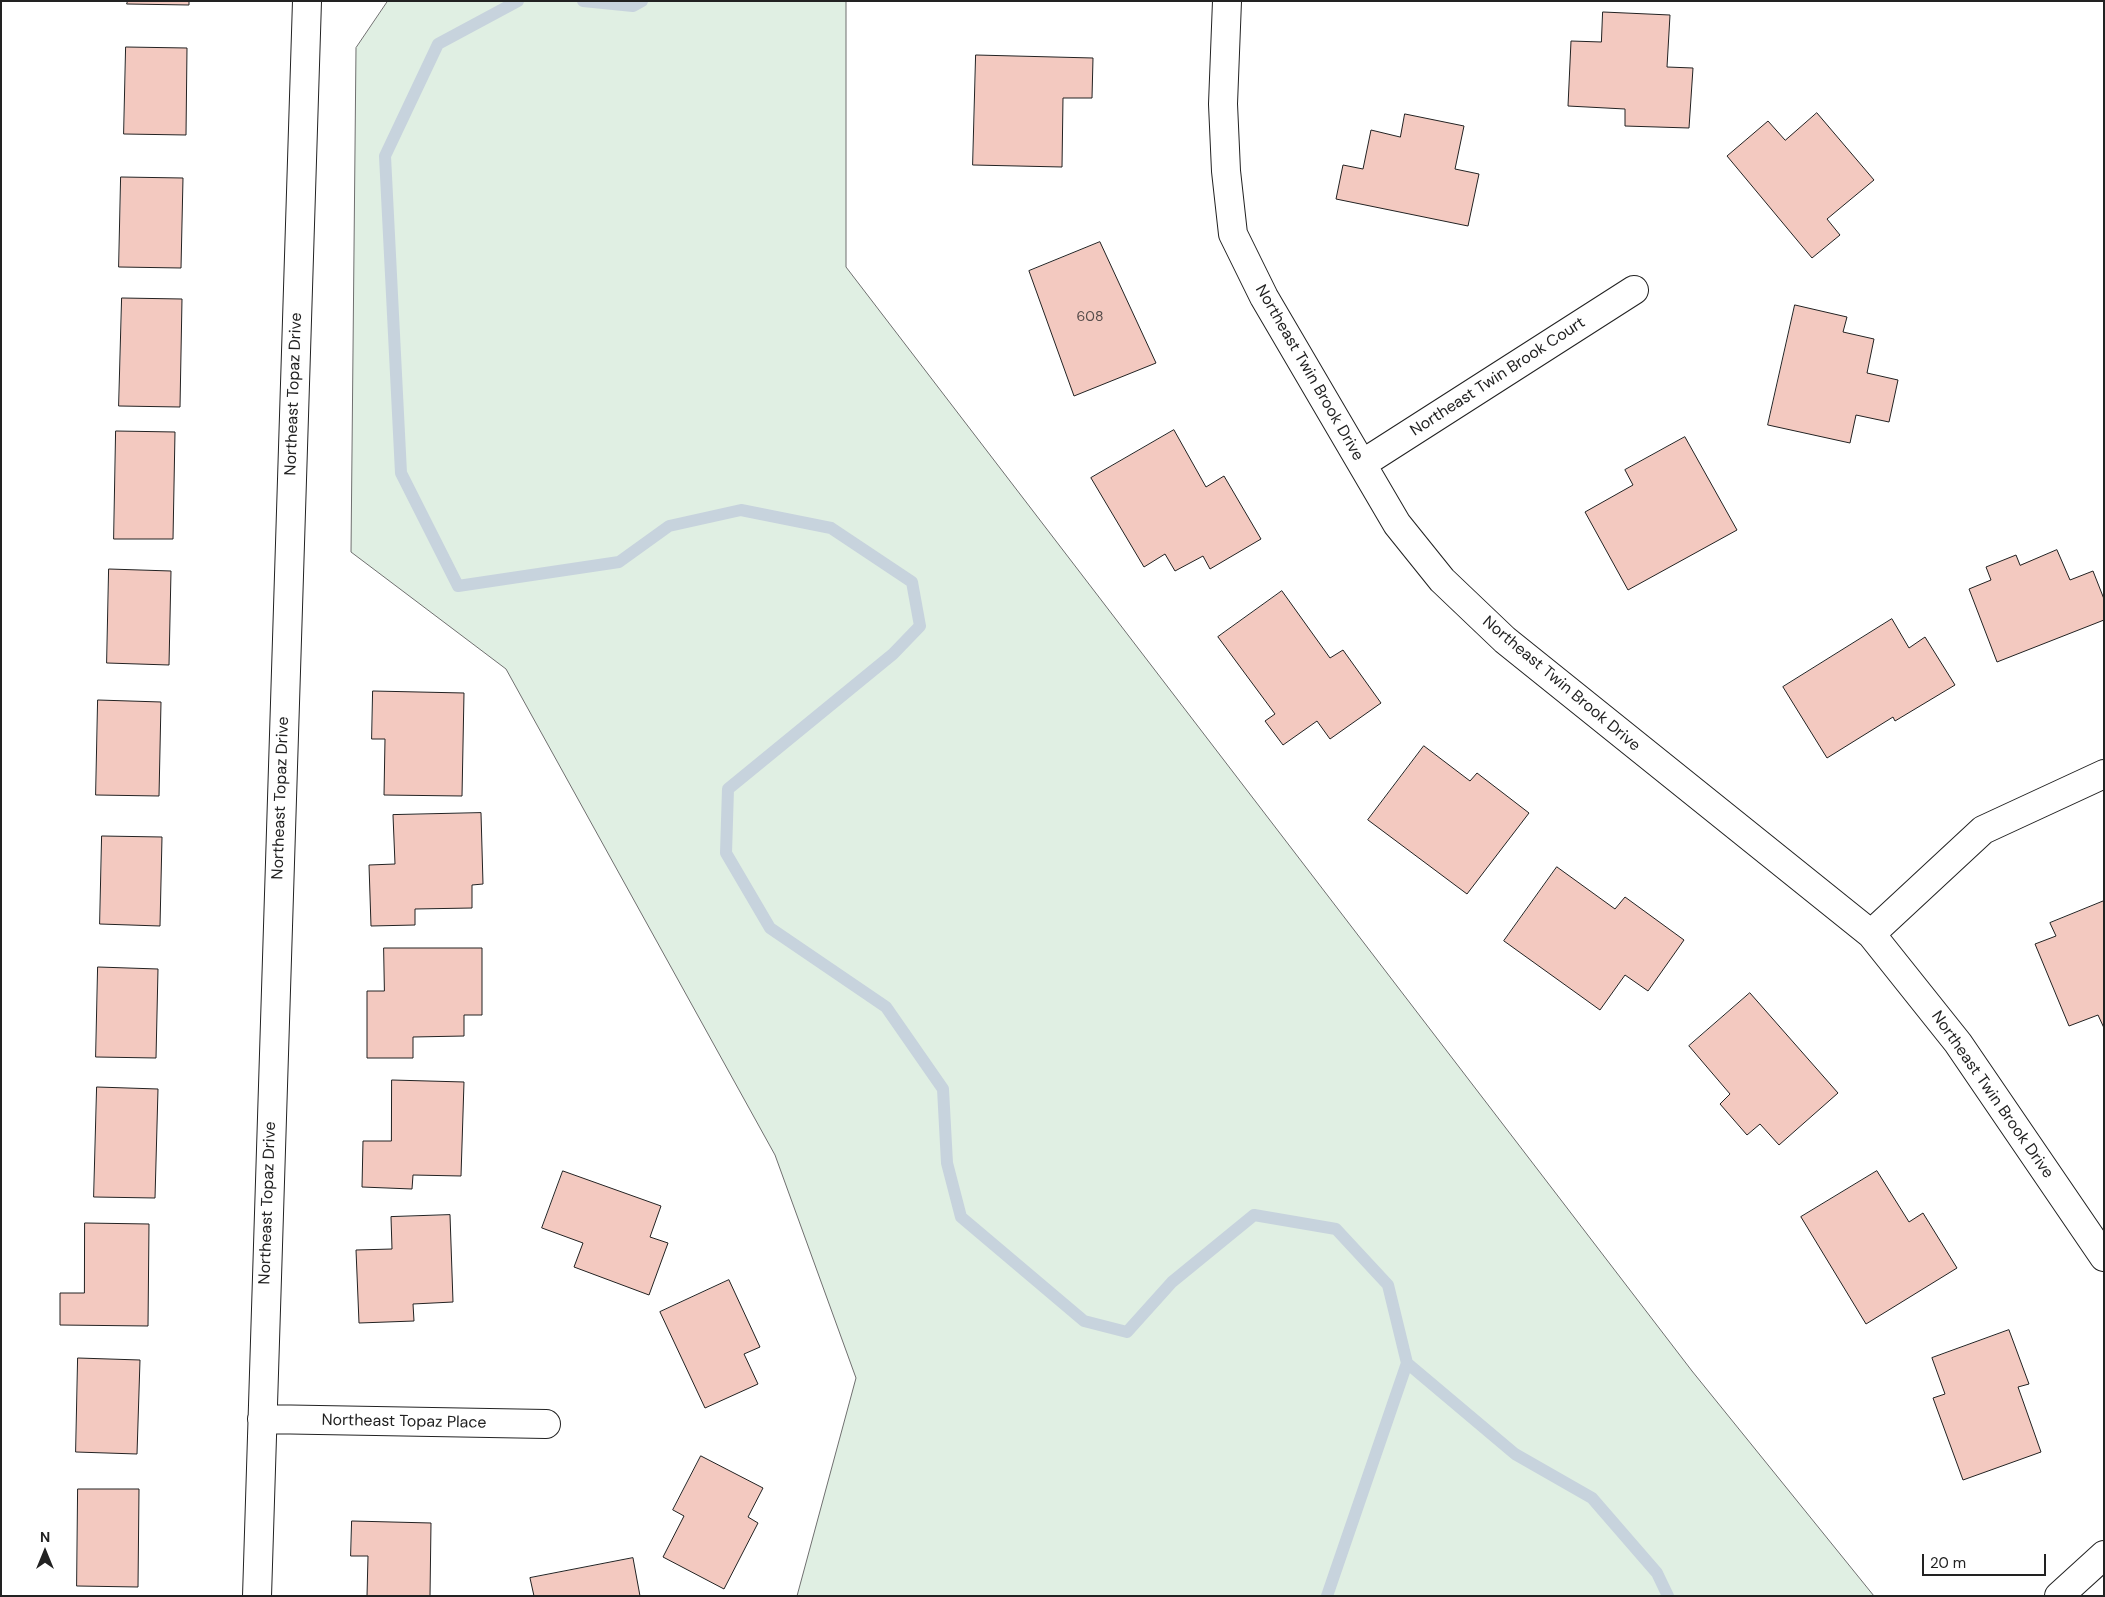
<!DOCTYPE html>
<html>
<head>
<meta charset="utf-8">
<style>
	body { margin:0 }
	#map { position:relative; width:2105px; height:1597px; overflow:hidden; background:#fff; font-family:"DM Sans",sans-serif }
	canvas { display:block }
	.frame { position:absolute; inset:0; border:2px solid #222; pointer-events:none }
	.north { position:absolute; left:20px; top:1527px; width:50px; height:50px; -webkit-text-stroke:4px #fff; paint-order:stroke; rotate:0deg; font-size:14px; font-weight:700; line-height:20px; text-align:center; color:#222 }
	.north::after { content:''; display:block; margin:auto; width:18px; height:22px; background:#222; clip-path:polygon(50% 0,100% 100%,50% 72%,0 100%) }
	.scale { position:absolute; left:1922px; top:1554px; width:124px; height:22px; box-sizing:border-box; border:2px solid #222; border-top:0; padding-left:6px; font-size:15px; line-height:18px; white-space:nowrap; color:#222; -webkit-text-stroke:4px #fff; paint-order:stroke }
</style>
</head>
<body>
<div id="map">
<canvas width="2105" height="1597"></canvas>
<div class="frame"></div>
<div class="north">N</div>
<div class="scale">20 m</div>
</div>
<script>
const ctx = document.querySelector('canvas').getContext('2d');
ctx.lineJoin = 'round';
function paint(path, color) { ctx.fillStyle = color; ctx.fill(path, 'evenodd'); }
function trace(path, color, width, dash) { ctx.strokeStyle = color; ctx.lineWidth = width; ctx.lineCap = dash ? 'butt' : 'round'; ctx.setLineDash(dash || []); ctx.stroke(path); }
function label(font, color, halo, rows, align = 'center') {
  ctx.font = font + ' "DM Sans",sans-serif'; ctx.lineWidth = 4; ctx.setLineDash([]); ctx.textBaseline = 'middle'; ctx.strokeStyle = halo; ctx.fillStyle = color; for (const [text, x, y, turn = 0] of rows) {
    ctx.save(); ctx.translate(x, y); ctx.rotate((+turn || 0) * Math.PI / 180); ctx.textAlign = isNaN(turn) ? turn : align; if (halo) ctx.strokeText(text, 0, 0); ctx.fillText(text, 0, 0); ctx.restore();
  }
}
const green = new Path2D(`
	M388,1H846V267L1692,1371L1874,1596H797L856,1378L775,1155L506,669L351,552L356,48Z`);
paint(green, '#e0efe3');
trace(green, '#6f6f6f', 1);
trace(new Path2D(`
	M518,1L438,44L385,156L401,473L458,586L619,562L669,526L741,510L831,528L912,582L920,626L893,654L728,789L726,853L770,928L886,1007L943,1089L947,1163L961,1217L1084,1321L1127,1332L1172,1282L1254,1215L1336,1229L1388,1285L1407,1363L1327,1596
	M583,1L633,6L642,1
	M1407,1363L1515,1454L1592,1498L1657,1573L1668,1596`), '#c7d3dd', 12);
const building = new Path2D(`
	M128,1H189V5L127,4Z
	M1603,12L1670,15L1667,67L1693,68L1689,128L1625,126V109L1568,106L1571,41L1601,42Z
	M126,47L187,48L186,135L124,134Z
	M976,55L1093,58L1092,98H1063L1062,167L973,165Z
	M1817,113L1874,180L1827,219L1840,235L1812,258L1727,156L1768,121L1785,140Z
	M1405,114L1464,126L1455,169L1479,174L1468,226L1336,199L1343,165L1363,169L1371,130L1400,137Z
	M121,177L183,178L181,268L119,267Z
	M1100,242L1156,363L1074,396L1029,271Z
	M122,298L182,299L180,407L119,406Z
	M1795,305L1847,317L1843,332L1874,339L1867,373L1898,380L1889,422L1856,415L1850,443L1768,425Z
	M1174,430L1206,487L1224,476L1261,539L1210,569L1203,556L1175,571L1165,554L1144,567L1091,478Z
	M116,431L175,432L173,539H114Z
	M1685,437L1737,530L1628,590L1585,512L1633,485L1625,470Z
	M2057,550L2070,580L2093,571L2104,599V620L1997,662L1969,589L1991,580L1986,567L2016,555L2020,565Z
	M109,569L171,571L169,665L107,663Z
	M1282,591L1330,658L1343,650L1381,703L1330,739L1317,721L1283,745L1265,721L1275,714L1218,637Z
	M1892,619L1909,648L1925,637L1955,685L1895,721L1893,717L1827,758L1783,687Z
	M373,691L464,693L462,796L384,795L385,739H372Z
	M98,700L161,702L159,796L96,795Z
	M1424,746L1470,781L1477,773L1529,813L1467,894L1368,820Z
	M481,813L483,884L472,885V908L415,909V925L371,926L369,865L395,864L393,815Z
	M102,836L162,837L160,926L100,924Z
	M1557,867L1615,909L1625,897L1684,940L1648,991L1625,975L1600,1010L1504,941Z
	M2104,901V1028L2098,1015L2069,1026L2035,944L2056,936L2050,923Z
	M384,948H482V1015H464V1036L413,1037V1058H367V991H384Z
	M98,967L158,969L156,1058L96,1057Z
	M1750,993L1838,1093L1779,1145L1760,1124L1747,1135L1720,1104L1730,1094L1689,1046Z
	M392,1080L464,1082L461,1176L413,1175L412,1189L362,1187L363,1141H391Z
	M97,1087L158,1089L155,1198L94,1197Z
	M563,1171L661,1206L650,1237L668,1243L649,1295L574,1267L583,1243L542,1228Z
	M1877,1171L1909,1222L1923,1213L1957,1268L1866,1324L1801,1217Z
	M450,1215L453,1302L413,1304L414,1321L359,1323L356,1250L392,1249L391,1217Z
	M85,1223L149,1224L148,1326L60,1325V1293H84Z
	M729,1280L760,1347L744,1354L758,1384L705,1408L660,1312Z
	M2009,1330L2029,1384L2018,1387L2041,1452L1963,1480L1933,1398L1945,1394L1932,1358Z
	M78,1358L140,1360L137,1454L76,1452Z
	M701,1456L763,1488L748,1517L758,1523L724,1589L663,1557L684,1516L673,1510Z
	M78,1489H139L138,1587L77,1586Z
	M352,1521L431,1523L430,1596H367L368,1556H351Z
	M633,1558L640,1596H534L530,1578Z`);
paint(building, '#f3c9c0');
trace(building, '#222', 1);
const street = new Path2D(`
	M1227,1L1223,104L1226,171L1233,234L1264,297L1397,524L1442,580L1505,640L1871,934L1958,1043L2104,1257
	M1362,464L1634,290
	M1871,934L1983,830L2104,774
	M262,1419L546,1424
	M257,1596L307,1
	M2059,1596L2104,1555`);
trace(street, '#222', 30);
trace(street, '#fff', 28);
label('14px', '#564c4a', null, [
	["608",1090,317]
]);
label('16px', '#222', '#fff', [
	["Northeast Twin Brook Drive",1309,373,60],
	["Northeast Twin Brook Court",1498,377,-33],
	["Northeast Topaz Drive",294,394,-88],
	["Northeast Twin Brook Drive",1561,684,40],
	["Northeast Topaz Drive",281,798,-88],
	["Northeast Twin Brook Drive",1992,1095,55],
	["Northeast Topaz Drive",268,1203,-88],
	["Northeast Topaz Place",404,1422,1]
]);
</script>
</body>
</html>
